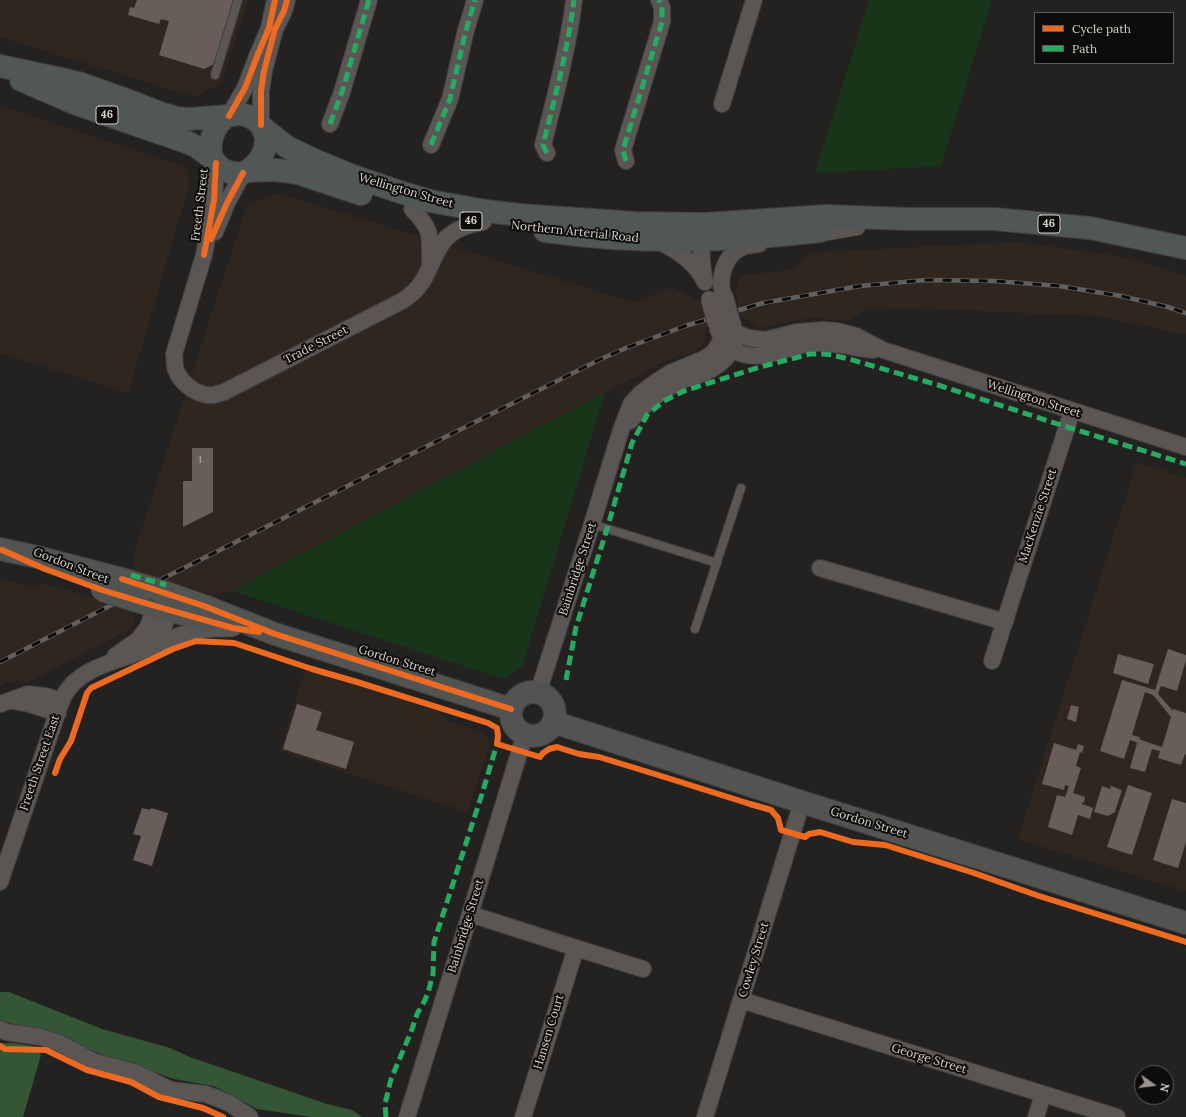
<!DOCTYPE html>
<html>
<head>
<meta charset="utf-8">
<style>
	body { margin:0 }
	#map { position:relative; width:1186px; height:1117px; overflow:hidden; background:#242220; font-family:Lora,serif }
	canvas { display:block }
	.legend { position:absolute; left:1034px; top:12px; width:140px; height:52px; box-sizing:border-box; background:#0e0c0a; border:1px solid #5e5b59; margin:0; padding:5px 7px; list-style:none; font-size:12px; color:#d5d2cf }
	.legend li { display:flex; align-items:center; gap:8px; height:20px }
	.legend b { width:20px; border:1px solid #5e5b59 }
	.north { position:absolute; left:1134px; top:1065px; width:40px; height:40px; box-sizing:border-box; background:#0e0c0a; border:1px solid #5e5b59; border-radius:50%; rotate:104deg; font-size:11px; font-weight:700; line-height:16px; text-align:center; color:#d5d2cf }
	.north::after { content:''; display:block; margin:auto; width:14px; height:18px; background:#979492; clip-path:polygon(50% 0,100% 100%,50% 72%,0 100%) }
</style>
</head>
<body>
<div id="map">
<canvas width="1186" height="1117"></canvas>
<ul class="legend">
<li><b style="height:5px;background:#ed6a23"></b>Cycle path</li>
<li><b style="height:5px;background:#26ab63"></b>Path</li>
</ul>
<div class="north">N</div>
</div>
<script>
const ctx = document.querySelector('canvas').getContext('2d');
ctx.lineJoin = 'round';
function paint(path, color) { ctx.fillStyle = color; ctx.fill(path, 'evenodd'); }
function trace(path, color, width, dash) { ctx.strokeStyle = color; ctx.lineWidth = width; ctx.lineCap = dash ? 'butt' : 'round'; ctx.setLineDash(dash || []); ctx.stroke(path); }
function label(font, color, halo, rows, align = 'center') {
  ctx.font = font + ' Lora,serif'; ctx.lineWidth = 4; ctx.setLineDash([]); ctx.textBaseline = 'middle'; ctx.strokeStyle = halo; ctx.fillStyle = color; for (const [text, x, y, turn = 0] of rows) {
    ctx.save(); ctx.translate(x, y); ctx.rotate((+turn || 0) * Math.PI / 180); ctx.textAlign = isNaN(turn) ? turn : align; if (halo) ctx.strokeText(text, 0, 0); ctx.fillText(text, 0, 0); ctx.restore();
  }
}
paint(new Path2D(`
	M0,0H248L220,85L207,90L195,97L0,37Z
	M0,106L177,164L185,167L189,176L188,188L128,393L0,353Z
	M277,193L635,303L672,287L700,302L707,326L704,340L700,347L695,352L667,360L605,392L232,591L214,595L134,573V553L247,205Z
	M1019,242L1130,258L1186,276V335L1100,316L909,308L866,309L848,321L809,318L760,328L741,316L735,292L742,275L793,270L807,256L823,252Z
	M1137,462L1186,478V891L1018,839Z
	M0,578L36,589L42,583L124,607L130,610L133,614L134,621L131,628L29,682L9,681L0,686Z
	M305,670L391,696L436,711L448,721L482,731L487,738L489,745L468,812L280,751Z`), '#2f271f');
paint(new Path2D(`
	M869,0H992L941,166L815,173Z
	M605,392L522,667L504,679L232,591Z`), '#183419');
paint(new Path2D(`
	M0,992H9L102,1029L170,1048L190,1057L327,1104L352,1110L362,1117H312L257,1109L214,1086L174,1079L101,1054L42,1030L0,1021Z
	M0,1043H15L33,1046L41,1055L23,1117H0Z`), '#345635');
paint(new Path2D(`
	M137,0H235L214,64L204,69L159,55L169,21L161,19L159,24L128,15L130,7L134,8Z
	M192,448H213V512L183,527V481H192Z
	M1168,649L1186,655V660L1177,691L1161,686L1158,694L1173,711V709L1186,713V755L1185,754L1181,765L1158,758L1160,751L1152,749L1145,772L1130,768L1137,743L1136,742L1130,740L1124,759L1100,751L1122,680L1155,690ZM1145,692L1153,695L1171,717L1162,747L1141,740L1139,737L1132,735Z
	M1118,654L1154,664L1148,684L1113,673Z
	M297,704L322,712L316,730L354,742L346,769L283,749Z
	M1071,705L1079,707L1076,722L1067,719Z
	M1054,743L1076,750L1078,744L1084,746L1082,753L1080,752L1076,766L1081,768L1073,793L1085,797L1084,803L1082,802V804L1093,808L1090,819L1078,815L1072,835L1048,827L1057,795L1065,797L1069,786L1065,785L1064,790L1042,784Z
	M1128,785L1152,793L1132,855L1107,847Z
	M1102,786L1110,789L1111,786L1122,790L1115,812L1108,816L1094,812Z
	M1172,799L1186,803V842L1178,868L1153,860Z
	M142,808L150,810L151,808L168,813L152,866L133,860L141,836L133,834Z`), '#695d5a');
const lane = new Path2D(`
	M215,75L238,0
	M592,524L717,563
	M695,629L741,488`);
const street = new Path2D(`
	M722,104L754,0
	M229,116L245,88L258,54L269,28L275,0
	M330,124L342,92L369,0
	M261,125V91L264,71L275,29L284,11L287,0
	M431,145L450,99L465,34L475,0
	M547,153L543,145C555,97 568,49 574,0
	M626,161L623,150L662,22V7L659,0
	M216,163L214,200L204,255L174,354C175,359 174,365 176,370C181,384 199,397 214,395C217,394 221,393 224,392L402,301C410,296 417,290 422,282C432,267 436,245 451,234C460,227 472,224 483,222
	M412,209C432,229 430,235 430,262
	M215,232L227,203L243,173
	M810,235L857,227
	M701,240L702,262L704,278
	M657,241C676,249 696,263 705,282
	M722,290C719,273 727,253 743,247C748,245 754,245 759,244
	M731,319L735,332L738,334L749,338L765,340L797,332L823,330L837,331L856,336L883,350L1186,447
	M718,330C721,339 727,346 735,351C760,365 789,344 815,343C835,342 854,348 873,350
	M630,421C642,406 658,393 675,384C684,378 694,377 704,373C714,369 728,359 732,349C734,347 734,343 735,340
	M820,568L1005,622
	M152,647C166,641 180,634 195,631C208,628 220,629 233,628
	M115,656L139,639L148,627L155,606
	M992,661L1072,411
	M538,693L592,524L621,430L631,404L640,394L656,382L670,373L706,358L714,352L722,339L738,334
	M13,701L29,704L58,713
	M0,704L28,694L45,696L62,701
	M0,882L62,699C74,674 101,665 126,657C135,654 146,651 154,644C163,635 165,622 169,610
	M470,914L576,948L523,1117
	M576,948L643,969
	M741,1000L1117,1117
	M0,1029L6,1032L41,1037L59,1043L95,1062L134,1072L171,1090L206,1094L229,1103L250,1117
	M407,1117L470,914L525,734
	M705,1117L802,802
	M1036,1117L1043,1094`);
const secondary = new Path2D(`
	M0,549L37,557L122,579
	M158,590L204,606L275,634L511,709
	M137,601L207,621
	M511 714a22 22 0 1 1 44 0a22 22 0 1 1-44 0Z
	M553,722L802,802L1186,923`);
const primary = new Path2D(`
	M0,66L57,78L82,84L124,99L160,113L177,118L190,119L228,116
	M21,80L74,103L116,118L189,143L197,147L213,159
	M238,114C271,117 274,152 250,169C247,171 245,173 242,173C237,174 233,173 229,172C223,170 216,165 213,159C207,146 213,128 223,119C227,115 233,115 238,114Z
	M263,128L287,147L314,160L353,176L397,191L430,201L486,211L520,215L635,223L705,224L826,216L909,219H994L1090,228L1186,248
	M247,171L276,170L298,173L361,194
	M545,231C636,244 729,242 820,231`);
trace(lane, '#413f3d', 10);
trace(street, '#413f3d', 18);
trace(secondary, '#413f3d', 24);
trace(primary, '#413f3d', 24);
trace(lane, '#595654', 8);
trace(street, '#595654', 16);
trace(secondary, '#525452', 22);
trace(primary, '#515756', 22);
const rail = new Path2D(`
	M0,662L170,575L601,359L626,348L685,326L763,303L860,286L926,280L995,281L1059,286L1121,296L1168,307L1186,313`);
trace(rail, '#62605f', 4.5);
trace(rail, '#0e0c0a', 3, [9]);
const streetBridge = new Path2D(`
	M724,294L731,319
	M709,299L716,324`);
const secondaryBridge = new Path2D(`
	M122,579L158,590
	M102,590L137,601`);
trace(streetBridge, '#413f3d', 18, []);
trace(secondaryBridge, '#413f3d', 24, []);
trace(streetBridge, '#595654', 16);
trace(secondaryBridge, '#525452', 22);
trace(new Path2D(`
	M330,124L342,92L369,0
	M431,145L450,99L465,34L475,0
	M547,153L543,145C555,97 568,49 574,0
	M626,161L623,150L662,22V7L659,0
	M131,575L166,585
	M566,680L576,627L607,529L632,443L647,415L664,401L684,391L760,367L810,354H824L832,355L849,359L938,385L1067,427L1186,464
	M386,1117L385,1104L391,1079L411,1032L417,1014L424,1002L428,993L433,974L434,942L482,794L497,744`), '#26ab63', 5, [10, 5]);
trace(new Path2D(`
	M229,116L245,88L258,54L269,28L275,0
	M261,125V91L264,71L275,29L284,11L287,0
	M211,239L227,203L243,173
	M204,255L214,200L216,163
	M2,550L45,569L102,590L155,606L233,628L259,632
	M122,579L204,606L275,634L511,709
	M55,773L60,759L71,741L87,693L91,688L173,649L196,641L234,643L312,669L357,682L488,723L497,728L498,736L497,744L540,757L543,753L549,749L557,747L579,754L599,757L658,775L750,804L771,810L778,818L781,830L805,837L809,834L820,832L853,842L885,845L974,873L1039,896L1186,942
	M0,1046L5,1049L46,1050L87,1070L131,1082L159,1097L203,1108L223,1117`), '#ed6a23', 6);
label('10px', '#bab5b2', null, [
	["1",200,460]
]);
for (const [x, y, w] of [
	[107,115,22],
	[471,221,22],
	[1049,224,22]
]) { const box = new Path2D(); box.roundRect(x - w / 2, y - 9, w, 18, 3); ctx.fillStyle = '#0e0c0a'; ctx.fill(box); trace(box, '#d5d2cf', 1); }
label('bold 11px', '#d5d2cf', null, [
	["46",107,115],
	["46",471,221],
	["46",1049,224]
]);
label('12px', '#d5d2cf', '#0e0c0a', [
	["Wellington Street",406,191,16],
	["Freeth Street",200,205,-83],
	["Northern Arterial Road",575,232,6],
	["Trade Street",316,345,-27],
	["Wellington Street",1034,399,18],
	["MacKenzie Street",1038,516,-72],
	["Gordon Street",71,566,21],
	["Bainbridge Street",578,569,-72],
	["Gordon Street",397,661,17],
	["Freeth Street East",40,763,-71],
	["Gordon Street",869,823,17],
	["Bainbridge Street",466,926,-73],
	["Cowley Street",754,960,-73],
	["Hansen Court",549,1032,-73],
	["George Street",929,1059,17]
]);
</script>
</body>
</html>
